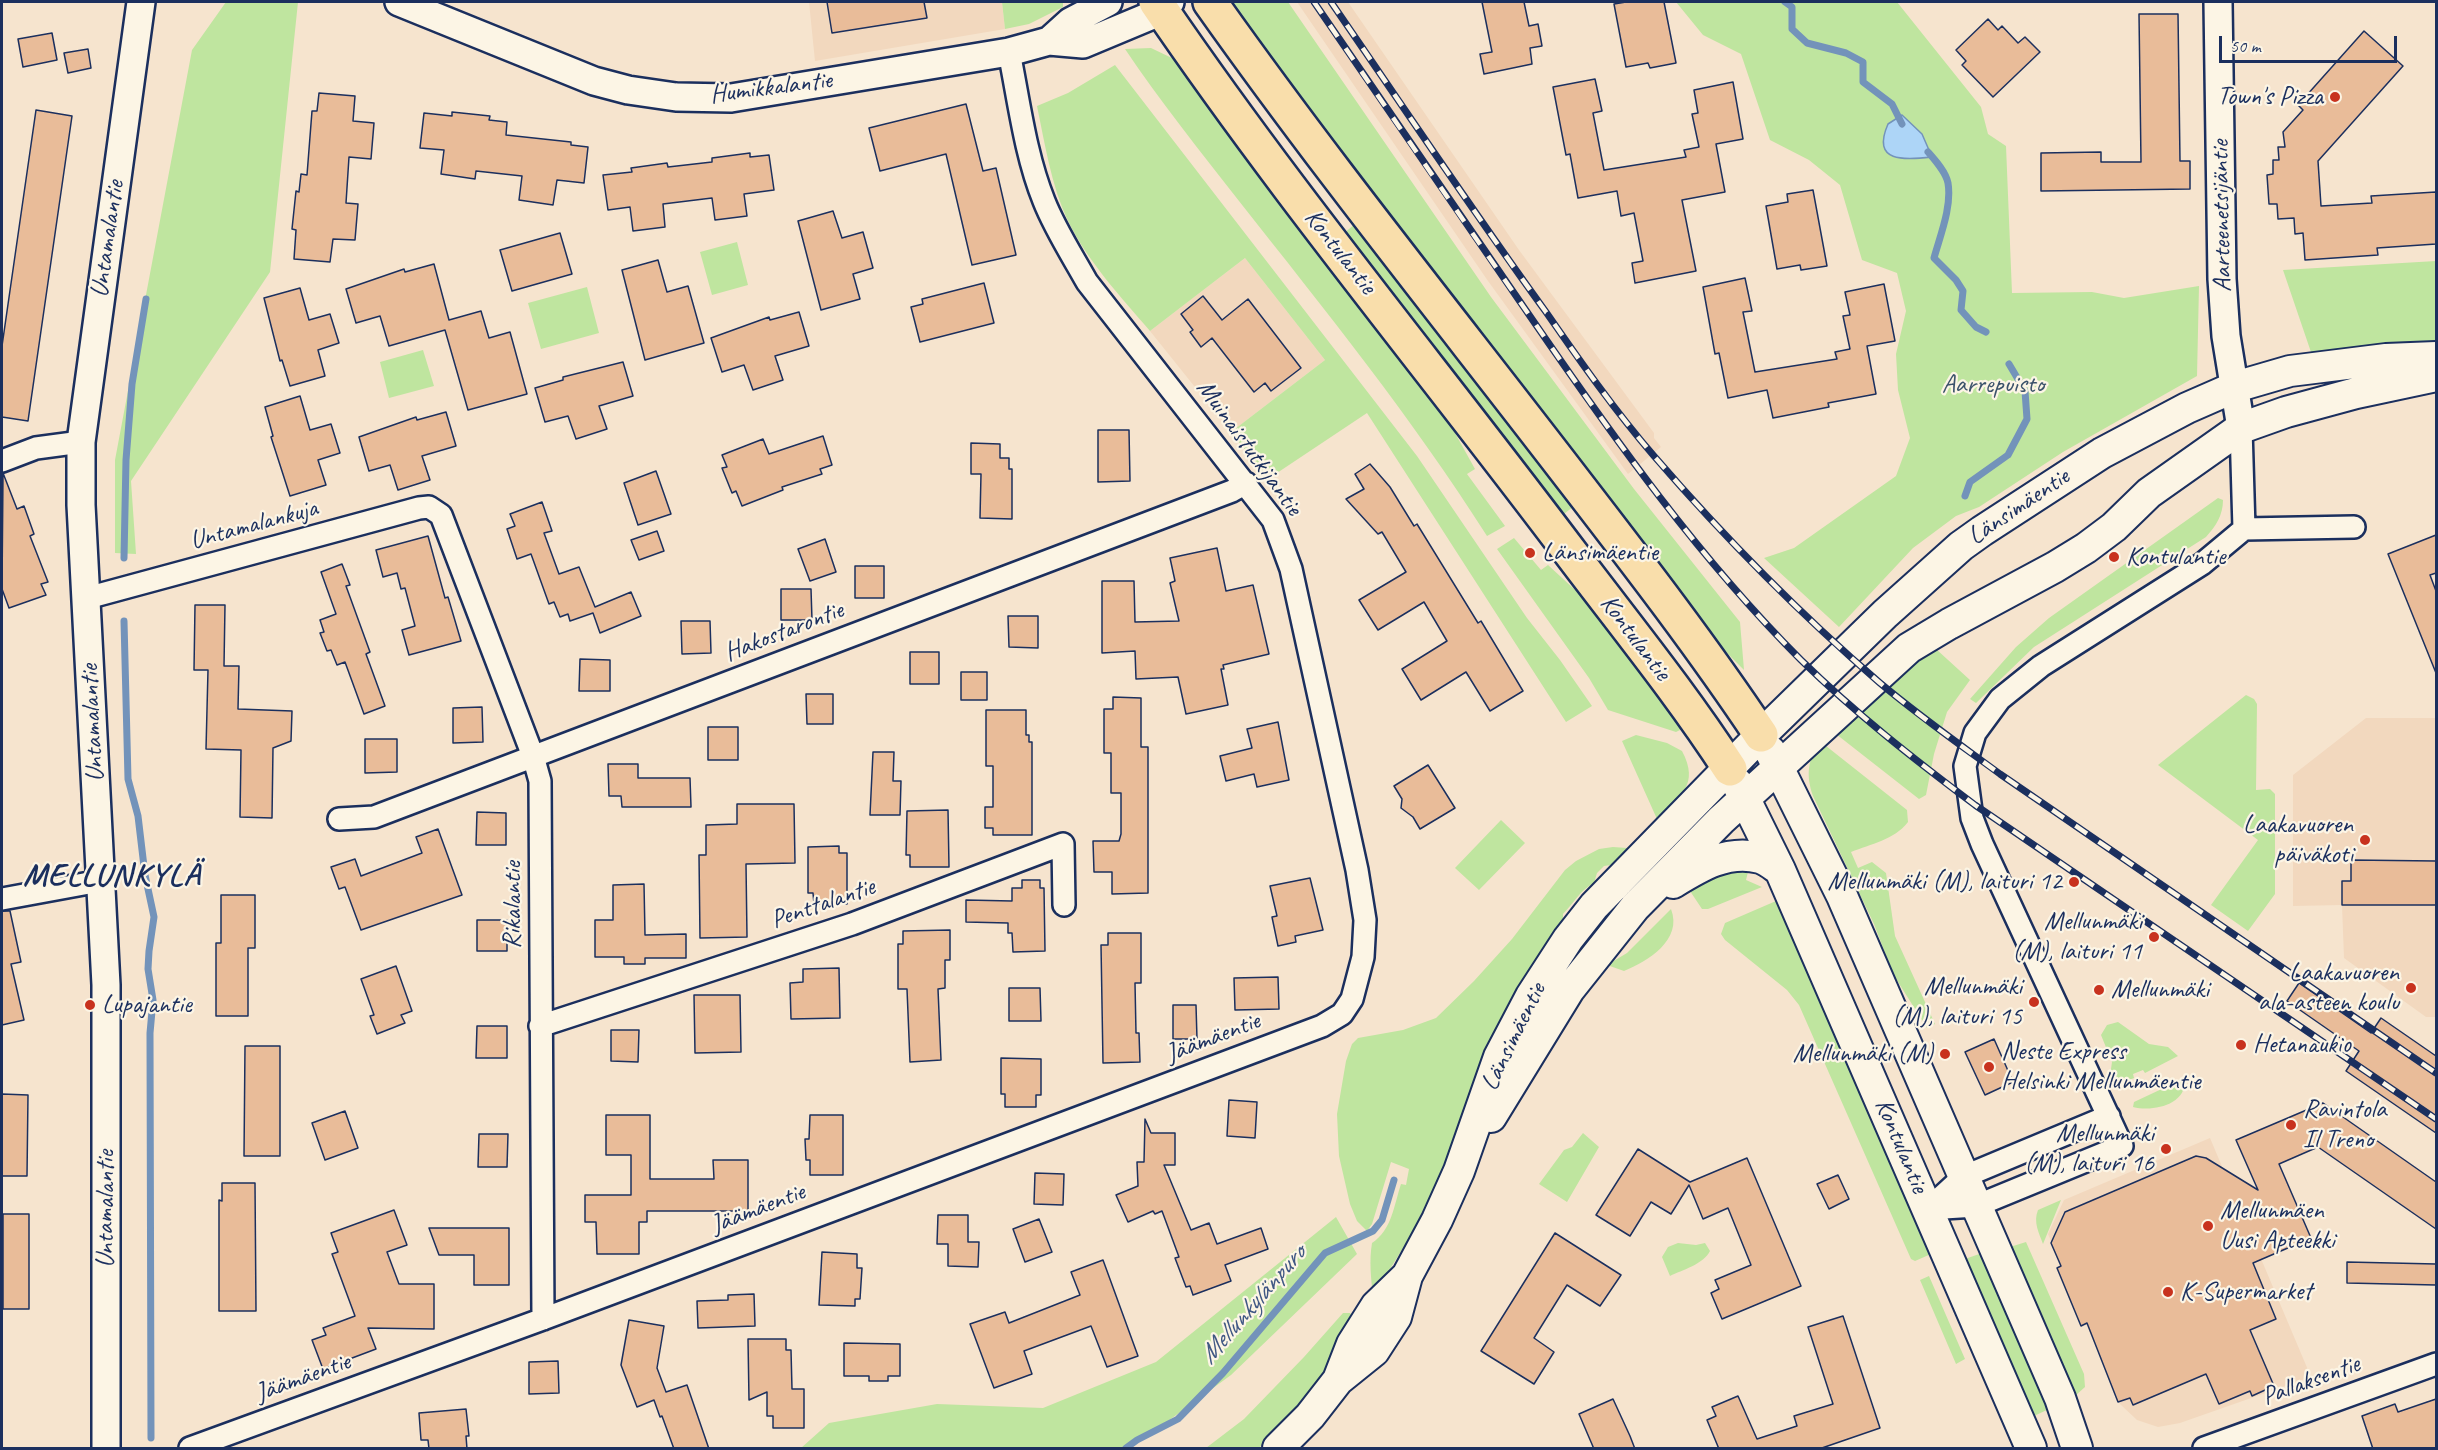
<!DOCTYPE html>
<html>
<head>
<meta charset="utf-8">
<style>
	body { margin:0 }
	#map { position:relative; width:2438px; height:1450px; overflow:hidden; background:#f6e4ce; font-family:Caveat,sans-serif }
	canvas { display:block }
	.frame { position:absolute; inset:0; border:3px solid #1b2f5e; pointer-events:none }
	.scale { position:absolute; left:2219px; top:36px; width:178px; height:27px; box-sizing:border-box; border:3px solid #1b2f5e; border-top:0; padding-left:8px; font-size:18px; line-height:21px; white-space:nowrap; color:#1b2f5e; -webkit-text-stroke:4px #fcf5e5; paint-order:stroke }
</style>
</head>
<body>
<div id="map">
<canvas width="2438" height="1450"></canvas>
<div class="frame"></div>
<div class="scale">50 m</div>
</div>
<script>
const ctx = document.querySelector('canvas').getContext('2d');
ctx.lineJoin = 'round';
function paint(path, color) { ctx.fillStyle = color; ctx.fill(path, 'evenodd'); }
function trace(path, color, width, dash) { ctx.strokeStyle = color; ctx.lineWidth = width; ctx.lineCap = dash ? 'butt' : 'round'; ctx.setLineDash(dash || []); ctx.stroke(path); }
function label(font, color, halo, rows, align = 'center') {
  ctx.font = font + ' Caveat,sans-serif'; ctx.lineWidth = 4.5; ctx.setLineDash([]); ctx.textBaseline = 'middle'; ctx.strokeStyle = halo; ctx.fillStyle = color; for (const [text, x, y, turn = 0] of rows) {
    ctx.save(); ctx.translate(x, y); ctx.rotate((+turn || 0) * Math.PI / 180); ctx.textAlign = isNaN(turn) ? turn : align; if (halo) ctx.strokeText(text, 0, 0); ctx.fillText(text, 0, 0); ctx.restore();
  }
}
paint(new Path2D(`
	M809,2H1002L1005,29L815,61Z
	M1297,2H1348L1519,250L1654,433V438L1661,447L1628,474L1488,281Z
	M1245,258L1325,360L1231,432L1150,331Z
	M2366,718H2436V1017H2426L2344,958L2342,905L2293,906V775Z
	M2210,1138L2311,1377L2180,1423L2158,1427L2137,1420L2120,1404L2048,1234L2064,1200Z`), '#f2d8be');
paint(new Path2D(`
	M226,2H298L270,272L131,481L136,554L115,553V460L192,50Z
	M1002,2H1063V7L1029,24L1005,29Z
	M1230,2H1288L1491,297L1634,489L1740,622L1744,670L1722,648L1391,221Z
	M1676,2H1897L1981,107L1988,134L2006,146L2012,293L2092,292L2124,298L2199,286L2197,376L2063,452L1979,507L1956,516L1913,548L1839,627L1764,558L1794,548L1896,476L1910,438L1898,390L1896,354L1906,311L1897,273L1862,260L1840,185L1809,160L1770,140L1741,54L1703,35Z
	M1151,48L1176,60L1188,73L1440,406L1475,469L1467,474L1505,526L1487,536C1413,419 1325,310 1239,201C1200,151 1160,101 1125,49Z
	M1115,65L1417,456L1527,618L1560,660L1592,706L1566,722L1367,413L1268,479L1231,432L1325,360L1245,258L1150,331C1121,297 1088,262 1068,221C1051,185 1045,144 1037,106L1068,93Z
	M1355,224L1574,506L1564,514L1546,496L1343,234Z
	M737,242L748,285L712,295L700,252Z
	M2436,261V346L2313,358L2283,270Z
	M587,287L599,333L541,349L528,303Z
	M423,350L434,386L389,398L380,362Z
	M2218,498L2223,500C2223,515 2216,526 2206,537L2034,647L1976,703L1970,699L2016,647L2049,618Z
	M1514,538L1541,570L1548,565L1598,611L1684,728L1676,732L1608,710L1589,678L1497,549Z
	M1936,649L1970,680L1947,712L1934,754L1926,795L1919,799L1836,734L1903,661Z
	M2246,695L2254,699L2257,704L2256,790L2270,789L2275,794V894L2248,931L2211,905L2258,840L2158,765Z
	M1636,735L1667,743L1682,751C1700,785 1680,796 1657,819L1622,741Z
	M1821,742L1907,810L1908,822C1894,840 1871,844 1851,852L1858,868L1872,862L1886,873L1895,936L1935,1024L1927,1028L1893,974L1874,924L1813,796C1806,776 1807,759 1821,742Z
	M1501,820L1525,843L1479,890L1455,868Z
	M1613,847L1627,848L1634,854L1625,863L1604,866L1597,873L1594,883C1581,889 1573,904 1563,914V922L1556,929L1561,936L1482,1074L1441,1173L1410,1237L1373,1296C1371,1278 1369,1261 1372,1243C1392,1230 1394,1205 1401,1184L1406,1185L1409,1169L1391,1162L1372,1224L1367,1231L1357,1221L1350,1204L1339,1156L1337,1114L1346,1061L1352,1044L1358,1038L1403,1030L1436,1018L1474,981L1512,939L1565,870L1576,861L1599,849Z
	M1732,870L1748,872L1746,880L1762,887L1708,909H1702L1690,891L1704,878Z
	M1776,901L1931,1254L1915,1261L1911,1259L1799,1005L1787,990L1725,940L1721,934L1725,923Z
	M1671,909C1683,940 1648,961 1624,971L1607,965L1627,953Z
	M2118,1022L2149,1044L2168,1047L2178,1056L2145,1073L2143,1070L2133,1074L2134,1078L2114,1086L2110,1076L2112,1062L2101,1035L2107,1025Z
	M2183,1079L2185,1080C2186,1105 2153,1112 2133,1107L2134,1102Z
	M1583,1133L1599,1147L1567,1202L1539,1184L1564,1150L1572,1147Z
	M2061,1200L2043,1244C2039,1233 2033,1222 2038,1210Z
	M1336,1217L1357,1254L1231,1375L1131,1448H801L829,1423L937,1404L1043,1408L1156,1362Z
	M2026,1242L2084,1374L2085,1387L2075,1396L2010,1247Z
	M1678,1243L1696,1245L1705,1243L1710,1251C1704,1264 1682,1270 1670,1276L1662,1257L1668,1247Z
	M1982,1253L2049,1409L2034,1416L1965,1259Z
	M1929,1276L1965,1359L1956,1364L1920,1280Z
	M1343,1313H1350L1356,1320C1332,1368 1296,1409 1259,1448H1206L1244,1419L1304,1357Z`), '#bfe59f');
const water = new Path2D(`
	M1902,115L1922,134L1932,157C1904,160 1871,163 1888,124Z`);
paint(water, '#add5f7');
trace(water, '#7393ba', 1.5);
trace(new Path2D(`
	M1785,2L1792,7V29L1807,43L1846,53L1863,62V82L1892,104L1902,124
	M1928,152C1935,160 1946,172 1948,183C1952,207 1940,236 1934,258L1956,280L1963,291L1961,310L1976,327L1986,332
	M1965,496L1970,482L2008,455L2027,419L2025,391L2009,364
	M124,558L126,460L132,384L146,299
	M124,621L128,779L138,816L145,875L154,917L149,951L148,969L153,1000L150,1033L151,1438
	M1126,1448L1137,1440L1178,1419L1223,1373L1325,1253L1373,1231L1382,1220L1394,1180`), '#7393ba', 7);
const building = new Path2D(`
	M827,2H924L927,18L832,33Z
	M1482,2H1524L1529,26L1538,24L1542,46L1530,48L1532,64L1484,74L1480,54L1492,52Z
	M1626,2H1664L1676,63L1650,68L1648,63L1626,67L1614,4Z
	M2139,14H2178L2180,161H2190V189L2041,191V153L2101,152V162H2141Z
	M1988,19L1998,30L2002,26L2018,43L2025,37L2040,52L1993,97L1962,65L1966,61L1956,50Z
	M2364,31L2403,66L2318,161L2321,206L2372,203L2371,196L2436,192V244L2377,248L2378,255L2305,260L2303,233L2295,234L2294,218L2278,219L2277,204H2269L2267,175L2273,174V160H2279L2278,147H2285L2283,132L2303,110L2298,105Z
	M52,33L57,60L23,67L18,39Z
	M88,49L91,68L68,73L64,53Z
	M1595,79L1602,111L1593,113L1604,170L1686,157L1684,150L1699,147L1692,114L1698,113L1694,90L1733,82L1743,139L1716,144L1725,192L1682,200L1696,271L1635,283L1632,263L1643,261L1634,213L1621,216L1617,191L1578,198L1570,154L1566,155L1553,87Z
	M319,93L355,96L353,121L374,123L371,159L349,157L346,203L358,204L355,240L333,239L330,262L294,259L296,230L292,229L296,191L299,192L301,174L307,175L312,111H317Z
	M966,104L983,171L996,168L1016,255L972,265L946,154L880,171L869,128Z
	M36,110L72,116L28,421L2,417V346Z
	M452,112L490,116L489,120L507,122L506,135L571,142V145L588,147L584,183L557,180L553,205L519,200L522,176L476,171L475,179L441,174L444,150L420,148L424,113L452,116Z
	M750,153V157L769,155L774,190L744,194L747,216L715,220L712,198L663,204L665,227L633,231L630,207L608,210L603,175L632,172L631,168L667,163L668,167L712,162V158Z
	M1813,190L1827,266L1801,270L1800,265L1777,269L1766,206L1788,202L1787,194Z
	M833,211L842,238L863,232L873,268L853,274L860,299L821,310L798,221Z
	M560,233L572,274L512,291L500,250Z
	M658,260L667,292L688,286L704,343L645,360L622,270Z
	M434,264L449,320L481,311L489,338L510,332L527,394L468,410L445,330L389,346L380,316L356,323L346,289L404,269L405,272Z
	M1745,278L1752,311L1743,312L1755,372L1837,359L1835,352L1850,349L1843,316L1850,315L1845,292L1884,284L1895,341L1867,346L1876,394L1828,403L1829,407L1773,418L1767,390L1728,398L1719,353L1715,354L1703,287Z
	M984,283L994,323L920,342L911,307L923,304L922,299Z
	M300,288L309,320L330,314L339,343L318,350L325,376L290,386L282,360L280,361L264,298Z
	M1203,296L1222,320L1248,299L1301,368L1271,391L1265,383L1254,392L1212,338L1201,347L1190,332L1193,330L1181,314Z
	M799,312L809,346L775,356L783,380L753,390L744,365L722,372L711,338L769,317L770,320Z
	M623,362L633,396L599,406L607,429L576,439L568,416L545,422L535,388L563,380V377Z
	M300,396L310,430L331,424L340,453L318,460L326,485L290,496L271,437L273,436L265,407Z
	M446,412L456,446L422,456L430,480L398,490L390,465L369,471L359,437L416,417L417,420Z
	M1098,430H1129L1130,481L1098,482Z
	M823,436L832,465L820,469L822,474L782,487L783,490L742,506L736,491L732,493L722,468L727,467L722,455L763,439L769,454Z
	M971,443L1000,444V458H1009V469H1012V519L980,518L981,474H971Z
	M1370,464L1390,487L1414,526L1417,524L1478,623L1481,621L1523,691L1490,711L1466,672L1421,700L1402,669L1447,641L1424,602L1378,630L1359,600L1406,572L1382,532L1378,534L1346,499L1364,489L1355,474Z
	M656,471L671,514L638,525L624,483Z
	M3,473L17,509L24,506L34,534L30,536L48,582L41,584L46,595L9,608L2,589Z
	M542,502L552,531L544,533L559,574L579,567L595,607L631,592L641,616L600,633L593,613L570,621L568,614L560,617L554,602L549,604L531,554L517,559L507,529L515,526L510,514Z
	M657,531L664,551L639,560L631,540Z
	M2436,535V573L2430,575L2436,591V673L2388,554Z
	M428,536L445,598L448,597L461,641L409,655L402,630L415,626L405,588L401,589L397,573L383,577L376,550Z
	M825,539L836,572L810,581L798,549Z
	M1217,548L1226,591L1253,585L1269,654L1223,665L1224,669H1221L1228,705L1186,714L1178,677L1136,679L1135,651L1102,653V581H1134L1135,622L1179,621L1170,583L1175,581L1170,558Z
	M342,564L350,585L346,586L370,652L366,654L385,706L364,714L345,662L337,665L331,650L327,651L320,633L324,632L320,620L336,614L321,572Z
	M855,566H884V598H855Z
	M781,589H811L812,620H781Z
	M195,605H225L224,666H239L238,709L292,711L291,741L273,748L272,818L240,817L241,750L206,749L208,670H194Z
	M1008,616H1038V648L1009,647Z
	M681,621H710L711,653L682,654Z
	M910,652H939V684H910Z
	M580,659L610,660V691H579Z
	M961,672H987V700H961Z
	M806,694H833V724H807Z
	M1113,697L1141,698V747H1148V893L1112,894V872H1094L1093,841H1119L1121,834V793H1111V753H1104V709H1113Z
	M482,707L483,742L453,743V708Z
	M986,710H1026V735H1029V742H1032V835H993V828H985V807H993V766H986Z
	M1278,722L1289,780L1257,787L1254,774L1226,781L1220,756L1252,748L1247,729Z
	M708,727H738V760H708Z
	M365,739H397V772L365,773Z
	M873,752H894L893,781H901L900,815H870Z
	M608,764H638V778H690L691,807H622L621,796H609Z
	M1428,765L1455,808L1420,829L1413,817L1401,808L1402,799L1394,786Z
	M737,804H794L795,863L746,864L747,937L700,938L699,855H706V825L737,824Z
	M948,810L949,867H910V855H906L907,811Z
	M477,812L506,813V845H476Z
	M438,829L462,895L361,930L345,887L339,889L331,867L355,859L361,876L422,853L416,837Z
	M839,846V853H847V904H814L813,893H808V847Z
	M2351,860L2436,861V905H2342V881H2351Z
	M1310,878L1323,930L1295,936L1296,942L1278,946L1272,917L1277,916L1270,886Z
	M1022,880H1040V888H1044L1045,951L1013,952L1012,933H1008V923L966,922V900L1012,901V888H1022Z
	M644,884L645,935L686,934V958H645V964H624V957H595V920H613V885Z
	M221,895H255V948H248V1016H216V943H221Z
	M2,911H10L21,962L11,964L24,1020L2,1025Z
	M477,920H507V951H477Z
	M950,930V960H945V988L938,989L941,1060L910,1062L907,989H898V944H903V931Z
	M1108,933H1141V983H1135L1136,1033H1139L1140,1062L1103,1063L1101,945H1108Z
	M396,966L412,1011L401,1015L405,1023L377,1034L370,1016L374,1015L361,979Z
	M839,968L840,1018L791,1019L790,983L803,982V969Z
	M1278,977L1279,1009L1235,1010L1234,978Z
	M2299,983L2371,1033L2381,1018L2436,1056V1133L2346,1071L2359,1051L2287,1001Z
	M1009,988H1040L1041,1021H1009Z
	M694,995H740L741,1052L695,1053Z
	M1173,1005H1196L1197,1039H1173Z
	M477,1026H507V1058H476Z
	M611,1030H639L638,1062L611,1061Z
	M1994,1039L2013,1082L1985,1095L1965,1052Z
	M245,1046H280V1156H244Z
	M1001,1058L1041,1059V1095H1036V1107H1005V1094H1001Z
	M2,1094L28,1095L27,1176H2Z
	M1229,1100L1257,1102L1255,1138L1227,1136Z
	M2323,1103L2436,1182V1229L2318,1147L2279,1164L2311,1238L2253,1263L2276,1319L2250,1330L2274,1386L2252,1396L2250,1391L2219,1404L2206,1374L2133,1405L2130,1398L2118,1402L2087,1323L2081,1326L2057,1268L2061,1266L2051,1243L2065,1212L2196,1156L2206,1158L2258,1190L2236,1140Z
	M345,1111L358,1148L325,1160L312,1123Z
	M606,1115H650V1179H714L713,1160H748V1211H647V1222H639V1254H597L596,1222H585V1195H631V1155H606Z
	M810,1115H843V1175H810V1160H806L805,1139H809Z
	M1145,1119L1151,1133H1175V1165H1164L1191,1230L1209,1223L1217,1244L1261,1228L1268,1249L1225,1265L1231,1281L1193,1295L1190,1286L1186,1287L1175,1258L1179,1257L1162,1211L1155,1214L1153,1211L1128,1222L1116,1195L1138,1186L1137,1162H1144Z
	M479,1134H508L507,1167H478Z
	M1638,1149L1690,1182L1747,1158L1801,1286L1722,1319L1711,1293L1719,1289L1715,1280L1751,1265L1728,1208L1703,1219L1689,1185L1671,1214L1651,1202L1630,1236L1596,1215Z
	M1035,1173L1064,1174L1063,1205L1034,1204Z
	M1838,1175L1849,1199L1829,1209L1817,1184Z
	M222,1183H255L256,1311H219V1200L222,1201Z
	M394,1210L407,1245L387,1252L399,1284H434V1329L368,1328L376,1349L323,1369L312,1340L326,1335L323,1328L355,1316L332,1254L338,1252L331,1233Z
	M3,1214H29V1309H3Z
	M938,1215H968V1242H979L978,1267L948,1266V1244H937Z
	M1039,1219L1052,1252L1025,1262L1013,1229Z
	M429,1228H509V1285H474V1255H439Z
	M1555,1233L1621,1275L1600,1306L1567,1285L1534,1338L1554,1352L1534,1384L1481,1351Z
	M822,1252L857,1254V1268H862L860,1299H855V1306L819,1305Z
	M1103,1260L1138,1356L1107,1367L1091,1326L1024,1351L1032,1374L994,1388L970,1324L1005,1312L1009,1323L1080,1295L1071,1272Z
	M2347,1262L2436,1264V1285L2347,1283Z
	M754,1294L755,1326L698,1328L697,1301L728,1300V1295Z
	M1843,1316L1880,1428L1819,1449H1719L1707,1420L1716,1416L1712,1407L1738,1396L1757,1439L1797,1426L1794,1416L1833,1404L1808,1327Z
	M629,1320L664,1326L657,1368L666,1392L687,1385L709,1449H674L662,1416L660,1417L654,1400L637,1407L621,1365Z
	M748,1339H786V1350H791L792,1389H804V1428H773V1416H767V1392L749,1400Z
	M844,1343L900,1344V1376H888V1381H869V1376H844Z
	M558,1361L559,1393L529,1394V1362Z
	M1613,1399L1630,1436L1635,1449H1594L1579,1414Z
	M2436,1399V1449H2373L2362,1416L2395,1404L2398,1412Z
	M466,1409L469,1436H466L467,1449H429L428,1440H421L419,1413Z`);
paint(building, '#e9bc99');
trace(building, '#1b2f5e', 1.5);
const minor = new Path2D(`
	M2241,428L2244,529
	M2,461L36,448L81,442
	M2244,529L2354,527
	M87,598L419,508L429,507L441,515L533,756L540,781L543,1319
	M339,819L374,817L1232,491L1246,483
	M2,899L100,881
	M540,1026L852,924L1063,844L1064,905
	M1928,1209L1976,1206L2122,1146L1982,844L1972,818L1965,766L1975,733L2000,699L2041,666L2202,564L2244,529
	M1928,1209L1963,1177L2109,1116
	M190,1448L543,1319L1322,1026L1342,1014L1352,999L1363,957L1365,920L1357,870L1291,569L1273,520L1087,282C1072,255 1055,229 1044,201C1025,154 1019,101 1009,52
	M2204,1448L2436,1364`);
const tertiary = new Path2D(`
	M399,2L594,81L628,90L676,97L731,98L1009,52L1049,41L1083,44L1162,11L1170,2
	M2218,2L2222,279L2226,336L2241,428
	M1049,41L1070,22L1108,2
	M106,1448V985L81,505V442L141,2`);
const secondary = new Path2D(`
	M1770,751L1842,896L2060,1398L2077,1448
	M1737,783L1780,870L2031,1448
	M1673,883C1699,867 1728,849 1760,858C1767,860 1774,866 1780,870
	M1491,1117L1569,990L1635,907L1721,820L1909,648L1949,624L2055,567L2086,548L2114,527L2149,493L2241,428L2286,412L2356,393L2436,376
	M1338,1380L1374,1351L1396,1317L1407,1276L1437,1220L1459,1171L1499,1057L1531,996L1568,939L1594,906L1761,735L1885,614L1961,546L1982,531L2102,453L2187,408L2235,387L2290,371L2386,359L2436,357
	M1278,1448L1310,1416L1338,1380L1352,1344L1376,1306L1406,1277`);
const primary = new Path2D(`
	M1156,2C1286,193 1434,371 1573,556C1626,626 1682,695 1730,769
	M1210,2C1326,166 1453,323 1575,482C1639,565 1703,648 1761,735`);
trace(minor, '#1b2f5e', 26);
trace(tertiary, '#1b2f5e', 32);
trace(secondary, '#1b2f5e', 34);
trace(primary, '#1b2f5e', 38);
trace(minor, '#fcf5e5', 21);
trace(tertiary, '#fcf5e5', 27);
trace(secondary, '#fcf5e5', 30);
trace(primary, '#f9deab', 33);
const rail = new Path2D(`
	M1314,2C1387,109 1460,216 1534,322C1616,441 1699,558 1801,660C1855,713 1915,760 1975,805L2436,1119
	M1331,2C1402,105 1472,210 1546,312C1580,361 1615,411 1654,456C1724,537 1799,613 1880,683C1918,715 1959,744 2000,774L2436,1073`);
trace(rail, '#1b2f5e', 7);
trace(rail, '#fcf5e5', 4.5, [14]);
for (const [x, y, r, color] of [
	[2335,97,6,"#c8321e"],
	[1530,553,6,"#c8321e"],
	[2114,557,6,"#c8321e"],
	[2365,840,6,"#c8321e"],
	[2074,882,6,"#c8321e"],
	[2154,937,6,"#c8321e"],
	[2411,988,6,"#c8321e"],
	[2099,990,6,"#c8321e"],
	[2034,1002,6,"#c8321e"],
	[90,1005,6,"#c8321e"],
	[2241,1045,6,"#c8321e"],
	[1945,1054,6,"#c8321e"],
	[1989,1067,6,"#c8321e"],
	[2291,1125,6,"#c8321e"],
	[2166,1149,6,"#c8321e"],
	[2208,1226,6,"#c8321e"],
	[2168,1292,6,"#c8321e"]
]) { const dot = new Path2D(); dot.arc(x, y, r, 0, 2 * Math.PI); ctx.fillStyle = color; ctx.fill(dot); trace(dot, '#fcf5e5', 2); }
label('26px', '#1b2f5e', '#fcf5e5', [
	["Humikkalantie",771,88,-7],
	["Aarteenetsijäntie",2222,216,-91],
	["Untamalantie",108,239,-82],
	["Kontulantie",1340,252,52],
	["Muinaistutkijantie",1249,448,54],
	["Länsimäentie",2019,507,-34],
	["Untamalankuja",254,525,-15],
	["Hakostarontie",784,632,-21],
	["Kontulantie",1635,638,53],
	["Untamalantie",93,723,-93],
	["Penttalantie",823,904,-19],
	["Rikalantie",513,905,-90],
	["Länsimäentie",1514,1037,-64],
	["Jäämäentie",1213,1038,-21],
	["Kontulantie",1901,1146,67],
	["Untamalantie",106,1209,-90],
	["Jäämäentie",758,1209,-21],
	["Jäämäentie",303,1378,-20],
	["Pallaksentie",2311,1381,-20]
]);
label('26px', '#1b2f5e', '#fcf5e5', [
	["Town's Pizza",2323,97,"right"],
	["Länsimäentie",1542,553],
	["Kontulantie",2126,557],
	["Laakavuoren",2353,825,"right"],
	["päiväkoti",2353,855,"right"],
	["Mellunmäki (M), laituri 12",2062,882,"right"],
	["Mellunmäki",2142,922,"right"],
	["(M), laituri 11",2142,952,"right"],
	["Laakavuoren",2399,973,"right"],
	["ala-asteen koulu",2399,1003,"right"],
	["Mellunmäki",2022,987,"right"],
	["(M), laituri 15",2022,1017,"right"],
	["Mellunmäki",2111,990],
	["Lupajantie",102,1005],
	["Hetanaukio",2253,1045],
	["Neste Express",2001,1052],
	["Helsinki Mellunmäentie",2001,1082],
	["Mellunmäki (M)",1933,1054,"right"],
	["Ravintola",2303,1110],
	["Il Treno",2303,1140],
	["Mellunmäki",2154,1134,"right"],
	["(M), laituri 16",2154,1164,"right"],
	["Mellunmäen",2220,1211],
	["Uusi Apteekki",2220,1241],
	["K-Supermarket",2180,1292]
], 'left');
label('26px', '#3c536b', '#fcf5e5', [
	["Aarrepuisto",1993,385]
]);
label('italic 27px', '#405884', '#fcf5e5', [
	["Mellunkylänpuro",1253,1305,-49]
]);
ctx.letterSpacing = '1.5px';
label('bold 32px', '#1b2f5e', '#fcf5e5', [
	["MELLUNKYLÄ",112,877]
]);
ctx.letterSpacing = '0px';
</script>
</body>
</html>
